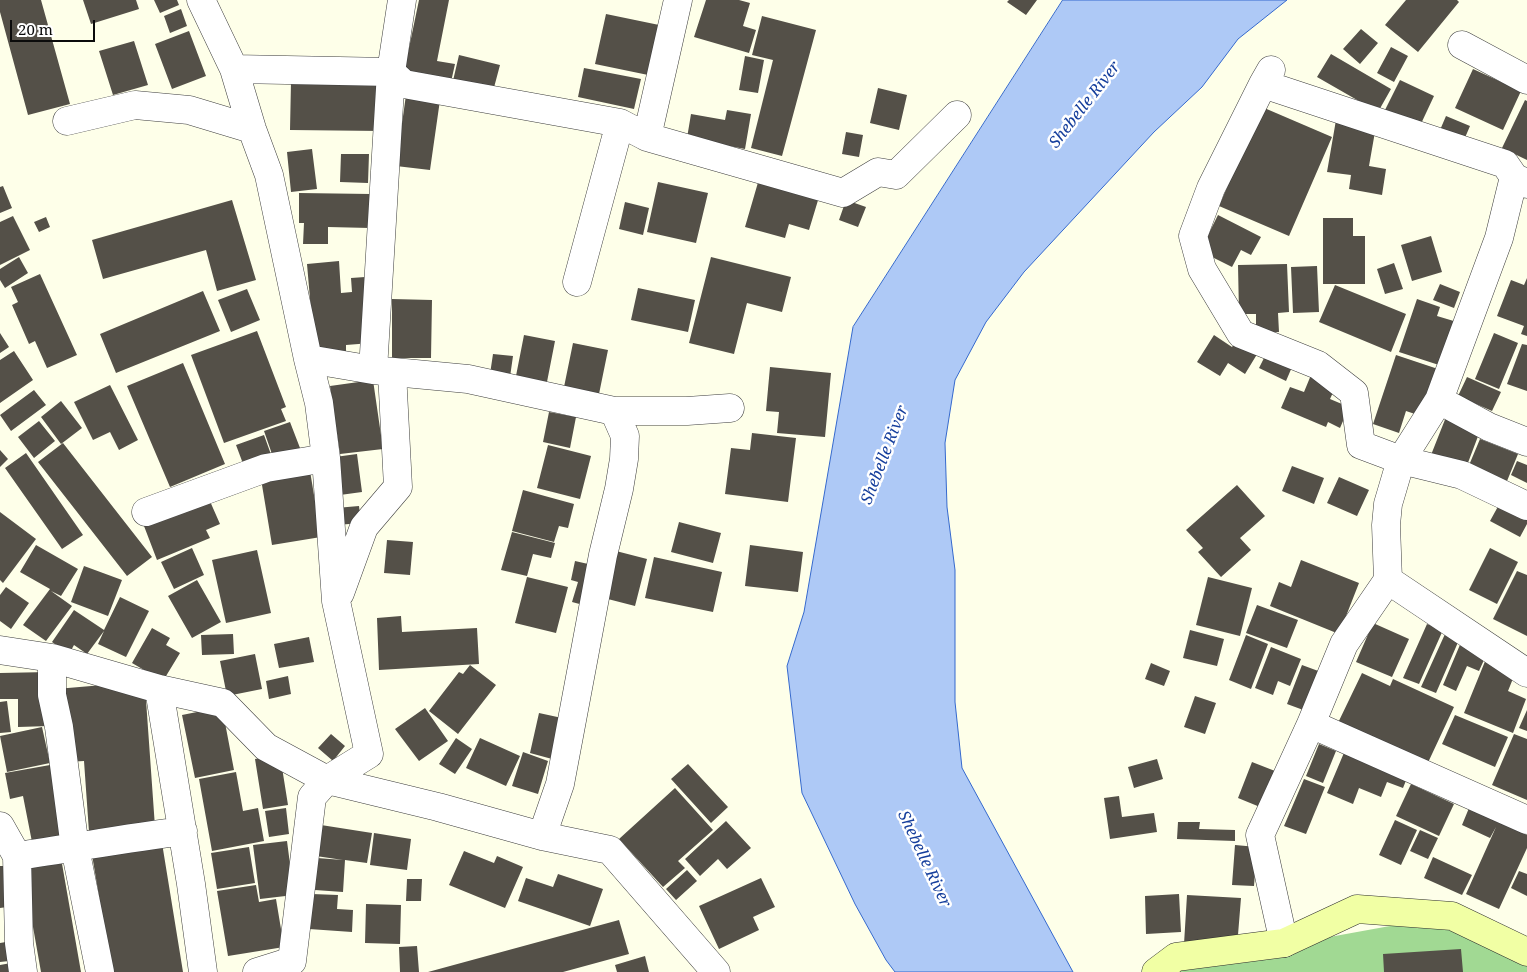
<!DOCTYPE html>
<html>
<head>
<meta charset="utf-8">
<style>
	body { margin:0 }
	#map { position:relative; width:1527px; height:972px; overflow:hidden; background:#feffe9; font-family:"Noto Serif",serif }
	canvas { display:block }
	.scale { position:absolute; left:10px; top:20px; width:85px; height:22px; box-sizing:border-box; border:2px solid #0b0b0b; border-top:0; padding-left:6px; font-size:15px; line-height:18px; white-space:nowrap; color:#0b0b0b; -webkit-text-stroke:4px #fff; paint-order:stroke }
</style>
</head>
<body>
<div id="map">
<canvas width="1527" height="972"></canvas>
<div class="scale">20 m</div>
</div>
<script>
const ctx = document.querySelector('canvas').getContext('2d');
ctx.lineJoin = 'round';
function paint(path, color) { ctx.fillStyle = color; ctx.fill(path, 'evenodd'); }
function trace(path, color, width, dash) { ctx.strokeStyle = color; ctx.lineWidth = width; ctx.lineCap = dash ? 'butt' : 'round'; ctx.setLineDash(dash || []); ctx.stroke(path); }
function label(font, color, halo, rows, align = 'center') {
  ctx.font = font + ' "Noto Serif",serif'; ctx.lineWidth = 5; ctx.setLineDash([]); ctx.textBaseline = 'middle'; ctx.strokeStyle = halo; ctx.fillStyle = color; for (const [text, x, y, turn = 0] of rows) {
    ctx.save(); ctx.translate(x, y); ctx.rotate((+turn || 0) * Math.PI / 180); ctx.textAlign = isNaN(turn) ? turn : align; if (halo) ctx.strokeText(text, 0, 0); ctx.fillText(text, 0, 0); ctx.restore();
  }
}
paint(new Path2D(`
	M1445,916L1527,956V972H1175L1182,967L1280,946Z`), '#a1d993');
const water = new Path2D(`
	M1063,0H1287L1238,39L1202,87L1154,132L1024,272L986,322L955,380L945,443L947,507L955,570V702L962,768L1073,972H895L886,960L855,904L802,793L787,666L804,612L853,327Z`);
paint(water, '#aec9f6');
trace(water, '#3569cd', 1);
paint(new Path2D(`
	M0,0H41L70,104L28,115L0,12Z
	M83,0H136L139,9L91,24Z
	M154,0H177L179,5L160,13Z
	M419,0H449L437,61L455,64L451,82L404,72Z
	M706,0H739L750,3L743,26L756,30L749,53L694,37Z
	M1009,0H1037L1026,15L1007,2Z
	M1406,0H1457L1459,2L1418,52L1385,25Z
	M181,9L187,26L170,33L164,16Z
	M606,14L664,26L653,76L595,64Z
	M762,16L816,30L782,156L751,148L773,60L752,55Z
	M1361,29L1378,43L1360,64L1343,49Z
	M189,31L206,76L172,89L155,44Z
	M134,41L148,85L113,95L99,51Z
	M1391,47L1408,56L1394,82L1377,73Z
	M1331,54L1391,89L1378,112L1317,77Z
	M459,55L500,65L492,95L452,85Z
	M745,56L764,60L758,93L739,90Z
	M584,68L641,79L634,109L578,97Z
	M1473,69L1521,91L1503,130L1455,108Z
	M1400,80L1434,96L1419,128L1384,112Z
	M291,82L383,83L382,131L290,130Z
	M878,88L907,95L899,130L870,123Z
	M406,95L440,100L430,170L396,166Z
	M1525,100L1527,101V160L1502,148Z
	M1262,107L1332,137L1289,236L1219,206Z
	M727,110L751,114L745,149L687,138L691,114L725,120Z
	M1446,116L1470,126L1461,147L1437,137Z
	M1336,120L1376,126L1369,166L1386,169L1382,195L1349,189L1351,175L1327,172Z
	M846,132L863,135L859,157L842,154Z
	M312,149L317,189L291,192L287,152Z
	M341,154H369L368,183L340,182Z
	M759,179L819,197L809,230L789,224L785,238L745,227Z
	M658,182L708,193L696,243L647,232Z
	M3,186L12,208L0,213V187Z
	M299,193L371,194L370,228L328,227V244H303L304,223H299Z
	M232,200L256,280L217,291L206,250L103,279L92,240Z
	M846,200L866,207L858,227L839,220Z
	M625,202L649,208L643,235L619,229Z
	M1218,215L1261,237L1251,255L1241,250L1232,267L1200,251Z
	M13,216L30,250L0,265V222Z
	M46,217L50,227L39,232L34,222Z
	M1323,218H1353V236H1365V284H1323Z
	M1431,236L1442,272L1412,281L1401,245Z
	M19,257L28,273L5,288L0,280V269Z
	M711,257L791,277L782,312L747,303L734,354L689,343Z
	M339,261L341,293L352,292L351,278L365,277L371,343L346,345V354L315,357L307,264Z
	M1394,263L1403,289L1385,294L1377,269Z
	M1287,264L1289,312L1278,313L1279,332L1256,333V314H1239L1238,265Z
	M1317,266L1319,312L1293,313L1291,267Z
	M40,274L77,355L47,368L35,341L29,344L12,305L18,302L11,287Z
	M1527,278V336L1521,334L1524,326L1497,316L1511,280L1524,285Z
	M1440,284L1460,292L1454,308L1433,300Z
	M1335,285L1406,314L1391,352L1319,322Z
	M638,288L695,300L688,332L631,320Z
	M247,289L260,320L231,332L218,300Z
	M203,291L220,331L116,373L100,334Z
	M392,299L432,300L431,358H392Z
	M1417,299L1440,307L1437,316L1457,322L1442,366L1399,352Z
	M257,331L286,407L281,409L286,421L224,443L191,355Z
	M0,333L9,347L0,353Z
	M1494,333L1518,343L1499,389L1475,379Z
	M524,335L555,341L546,387L515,381Z
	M1214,335L1232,347L1238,338L1259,351L1245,374L1228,363L1220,376L1197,362Z
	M573,343L608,350L599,394L564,387Z
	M1522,344L1527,345V391L1507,384Z
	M14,351L33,380L0,403V360Z
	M493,354L513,356L510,377L490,374Z
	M1266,354L1292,367L1286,381L1259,368Z
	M1396,355L1441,370L1424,417L1406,411L1399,433L1373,424Z
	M183,363L225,464L170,487L127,386Z
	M770,367L831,373L825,437L777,433L779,412L766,411Z
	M1311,375L1336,386L1330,399L1349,407L1340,428L1328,422L1326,427L1281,408L1290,387L1304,392Z
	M1467,377L1501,392L1492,411L1458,396Z
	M373,380L383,449L340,454L330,386Z
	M110,385L138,440L119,450L110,432L93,440L74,402Z
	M34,390L46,405L11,431L0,415Z
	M61,401L82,428L61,444L41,417Z
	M549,412L576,417L570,448L543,442Z
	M1446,417L1480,431L1466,468L1431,455Z
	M39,421L55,441L34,458L18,437Z
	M290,422L300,448L273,457L264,431Z
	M752,433L796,438L788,502L725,494L731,448L750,450Z
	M264,435L273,460L245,469L236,445Z
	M1480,439L1518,454L1505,486L1467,470Z
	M63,443L152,557L127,576L38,462Z
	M548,445L591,456L580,499L537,488Z
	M0,450L8,459L0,467Z
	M26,453L83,535L62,549L5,468Z
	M357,454L362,492L340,495L335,457Z
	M1517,461L1527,465V483L1511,475Z
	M1292,466L1324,478L1314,504L1282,491Z
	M310,471L321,537L272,545L261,479Z
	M1339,477L1369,490L1357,516L1327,503Z
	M1237,485L1265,516L1240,538L1251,550L1221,577L1198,552L1203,548L1186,530Z
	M523,490L574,504L568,528L559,526L554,542L512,531Z
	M209,499L220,524L206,530L210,538L157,560L144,526Z
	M1501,501L1527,514V524L1520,537L1490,521Z
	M359,506L361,523L337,525L336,508Z
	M0,512L36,539L3,583L0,580Z
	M679,522L721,533L713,563L671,552Z
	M512,532L555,543L551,558L533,554L527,576L501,570Z
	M387,540L413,542L410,575L384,573Z
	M36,545L78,569L61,596L51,591L72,606L46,641L23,625L50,589L20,572Z
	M750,545L803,552L798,592L745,586Z
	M192,548L204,575L174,589L161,562Z
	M1490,548L1518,562L1497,604L1469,590Z
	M257,550L271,613L226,623L212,560Z
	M616,551L647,559L635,606L604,598Z
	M654,557L722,572L713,612L645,598Z
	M1301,560L1359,583L1339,634L1270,606L1279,582L1291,587Z
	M575,561L597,566L587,606L572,602L578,582L571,580Z
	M84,566L122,580L108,616L71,602Z
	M1517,571L1527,575V636L1493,619Z
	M527,577L568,587L556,633L515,623Z
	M1208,577L1252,588L1240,636L1196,625Z
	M197,580L221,622L192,638L168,596Z
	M6,587L29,603L11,629L0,621V595Z
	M120,597L149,611L126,657L98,644L104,631L87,654L74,645L69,654L52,642L74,610L104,630Z
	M1257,605L1298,620L1287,648L1246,633Z
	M401,616L402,632L477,628L479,664L379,670L377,618Z
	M1373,623L1409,639L1392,677L1356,662Z
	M1427,624L1443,630L1419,684L1403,678Z
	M152,628L170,638L166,645L180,653L163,681L132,663Z
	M1190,630L1224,639L1217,666L1183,658Z
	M233,634L234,654L202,655L201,635Z
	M1445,634L1459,640L1436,693L1421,687Z
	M1246,635L1268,644L1251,689L1229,680Z
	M309,637L314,662L279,668L274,644Z
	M1462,640L1488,651L1479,671L1467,666L1456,691L1443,685Z
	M1271,647L1301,659L1290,686L1278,681L1273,695L1255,688Z
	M255,654L262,689L227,696L220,661Z
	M1488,654L1514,676L1508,691L1526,699L1513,733L1464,713Z
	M1151,663L1170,671L1164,686L1145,679Z
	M470,665L496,685L458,734L429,711L459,672L463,674Z
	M1302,665L1321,672L1306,711L1287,704Z
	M49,672L50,726L18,727V699H0V673Z
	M1362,673L1390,686L1393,679L1454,707L1425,769L1336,727Z
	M288,676L291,694L269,699L266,681Z
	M115,684L145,686L155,827L89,832L84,761L67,762L56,689Z
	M1195,696L1216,703L1205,734L1184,727Z
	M7,701L11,732L0,733V702Z
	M222,707L234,770L195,778L182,715Z
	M425,708L448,741L419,761L395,729Z
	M1527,710V731L1519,728Z
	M539,713L562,718L552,759L530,753Z
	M1455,715L1508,737L1495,767L1442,744Z
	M42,727L50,763L7,772L0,736Z
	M331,734L345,746L333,761L318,748Z
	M1514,734L1527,739V800L1492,785Z
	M456,738L472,749L455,774L439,764Z
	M480,738L520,756L506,786L466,768Z
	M1319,744L1336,751L1323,783L1306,776Z
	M1346,748L1409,773L1403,788L1387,782L1381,797L1359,788L1353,804L1327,793Z
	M523,752L548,761L538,794L512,786Z
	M280,755L288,805L263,809L255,759Z
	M1157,759L1163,779L1134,788L1128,767Z
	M1252,762L1275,771L1260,807L1238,798Z
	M688,764L728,807L711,823L671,779Z
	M50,765L63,837L32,842L23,796L10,799L5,773Z
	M236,772L243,811L258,808L264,841L212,851L199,779Z
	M1304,779L1325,787L1306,834L1284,826Z
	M1411,784L1454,804L1439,836L1396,816Z
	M675,788L713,830L678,861L685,868L663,887L619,839Z
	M1119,796L1122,817L1154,813L1157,832L1110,839L1104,798Z
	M286,808L289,834L269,837L265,811Z
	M1469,808L1527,835V848L1499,909L1466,894L1496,827L1490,838L1462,825Z
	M1395,820L1417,830L1401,865L1379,855Z
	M726,821L751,848L727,869L718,859L700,876L685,859Z
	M1178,822H1200L1199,829L1235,830V841L1177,839Z
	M321,825L372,833L367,863L345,860L343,892L315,890L317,858L343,860L316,856Z
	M1420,830L1438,838L1428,859L1410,851Z
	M374,833L411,839L407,870L370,865Z
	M287,841L294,895L260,899L253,845Z
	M162,843L183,972H112L92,855Z
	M1235,845L1257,847L1254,886L1232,885Z
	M249,847L255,883L217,889L211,853Z
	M464,851L494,863L497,856L523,867L505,908L449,885Z
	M1433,857L1472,875L1462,895L1424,878Z
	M61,858L81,972H41L22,865Z
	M0,866H5L7,907L0,908Z
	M687,870L697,881L676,900L666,889Z
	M1519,871L1527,874V896L1511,888Z
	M558,874L603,889L590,926L518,901L526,878L553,887Z
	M761,878L775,907L753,917L759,930L719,949L699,906Z
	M407,879H422L421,901H406Z
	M256,885L259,902L276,899L284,947L228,956L217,891Z
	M312,894L338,895L337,909L353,910L352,932L309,929Z
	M1179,894L1181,932L1146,934L1145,896Z
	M1187,895L1241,898L1237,947L1184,944Z
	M366,904L401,905L400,944L365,943Z
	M619,920L629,954L563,972H428Z
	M6,942L9,961L0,962V943Z
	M417,946L419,972H400L399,947Z
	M1461,949L1463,972H1384L1383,954Z
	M645,956L649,972H617L615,965Z
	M11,963L12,972H0V965Z`), '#545048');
const street = new Path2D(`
	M201,0L234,69L252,129L269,175L308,359L319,403L326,458L336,601L369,754L327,780L312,797L292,961L257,972
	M1462,45L1527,80
	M234,69L391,72L404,84L620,123L647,137L843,193L878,172L896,175L957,115
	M1271,70L1263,84L1505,164L1514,177L1527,184
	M1263,84L1211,188L1193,236L1202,269L1241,334L1318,365L1354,393L1361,445L1401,460L1462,475L1527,506
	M67,121L135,105L189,110L252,129
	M647,137L678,0
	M577,282L620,123
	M308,359L373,370L468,379L614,411H687L730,408
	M373,370L391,72L402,0
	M1439,400L1489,427L1527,442
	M146,512L266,468L326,458
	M1388,580L1527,673
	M340,593L364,527L398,487L392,372
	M0,650L52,658L159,689L223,703L266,747L327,780L438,807L542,836L610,850L716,972
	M52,658V695L59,727L75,848L100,972
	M159,689L191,884L203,972
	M1311,724L1527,820
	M0,826L17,856L19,943L23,972
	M542,836L560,784L603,555L619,489L624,459L625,436L614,411
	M17,856C73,848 127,838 183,831
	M1284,943L1260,835L1311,724L1344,644L1388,580L1386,525L1388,504L1401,460L1439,400L1499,238L1514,177`);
const secondary = new Path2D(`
	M1156,972L1176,957L1284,943L1357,909L1452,916L1527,952`);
trace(street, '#3e3e3e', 29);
trace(secondary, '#2d2d2d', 29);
trace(street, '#fff', 28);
trace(secondary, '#f1ffa4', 28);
label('italic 16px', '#153e9c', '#fff', [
	["Shebelle River",1085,105,-52],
	["Shebelle River",885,455,-69],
	["Shebelle River",924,859,65]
]);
</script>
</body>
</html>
